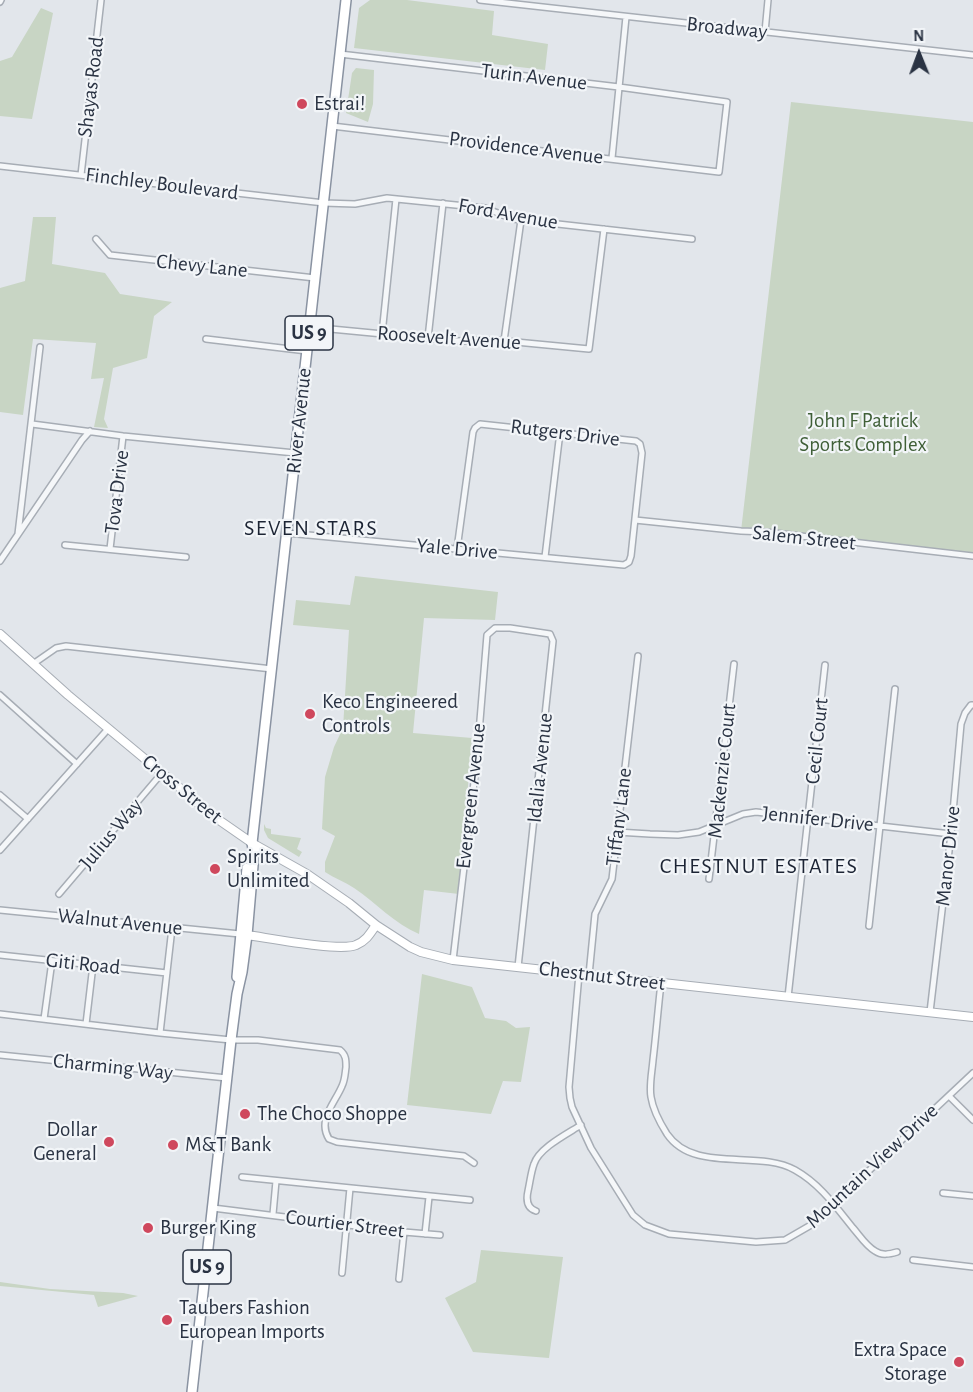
<!DOCTYPE html>
<html>
<head>
<meta charset="utf-8">
<style>
	body { margin:0 }
	#map { position:relative; width:973px; height:1392px; overflow:hidden; background:#e2e6eb; font-family:"Alegreya Sans",sans-serif }
	canvas { display:block }
	.north { position:absolute; left:889px; top:24px; width:60px; height:60px; -webkit-text-stroke:4px #f2f5f8; paint-order:stroke; rotate:359deg; font-size:16px; font-weight:700; line-height:24px; text-align:center; color:#2a3343 }
	.north::after { content:''; display:block; margin:auto; width:21px; height:27px; background:#2a3343; clip-path:polygon(50% 0,100% 100%,50% 72%,0 100%) }
</style>
</head>
<body>
<div id="map">
<canvas width="973" height="1392"></canvas>
<div class="north">N</div>
</div>
<script>
const ctx = document.querySelector('canvas').getContext('2d');
ctx.lineJoin = 'round';
function paint(path, color) { ctx.fillStyle = color; ctx.fill(path, 'evenodd'); }
function trace(path, color, width, dash) { ctx.strokeStyle = color; ctx.lineWidth = width; ctx.lineCap = dash ? 'butt' : 'round'; ctx.setLineDash(dash || []); ctx.stroke(path); }
function label(font, color, halo, rows, align = 'center') {
  ctx.font = font + ' "Alegreya Sans",sans-serif'; ctx.lineWidth = 4.5; ctx.setLineDash([]); ctx.textBaseline = 'middle'; ctx.strokeStyle = halo; ctx.fillStyle = color; for (const [text, x, y, turn = 0] of rows) {
    ctx.save(); ctx.translate(x, y); ctx.rotate((+turn || 0) * Math.PI / 180); ctx.textAlign = isNaN(turn) ? turn : align; if (halo) ctx.strokeText(text, 0, 0); ctx.fillText(text, 0, 0); ctx.restore();
  }
}
paint(new Path2D(`
	M370,0H407L494,11L492,35L548,44L545,70L354,48L359,8Z
	M41,8L53,13L32,119L0,116V61L12,57Z
	M356,68L374,70L373,104L368,122L346,113L352,73Z
	M791,102L973,122V557L741,531Z
	M33,217H56L52,264L105,273L120,294L172,302L154,316L147,358L113,368L104,419L108,428L94,427L104,378L91,379L96,343L33,339L23,415L0,412V288L25,281Z
	M355,576L498,592L495,620L424,618L413,733L472,738L459,894L424,890L419,934C395,924 376,903 354,888C345,882 334,878 325,872V862L335,836L322,829L325,777L334,747L343,728L349,630L293,625L296,600L350,605Z
	M264,824L266,828L271,829V834L301,838L297,849L302,852L299,857L268,838L264,830Z
	M422,974L472,987L485,1018L506,1021L516,1028L530,1027L521,1082L503,1081L491,1114L407,1105Z
	M481,1250L563,1257L549,1358L473,1352L445,1298L476,1282Z
	M0,1282L50,1289L123,1293L138,1296L98,1307L94,1295L0,1286Z`), '#c8d5c4');
const street = new Path2D(`
	M480,0L973,55
	M0,2L1,0
	M765,32L768,0
	M332,126L719,172L727,102L619,87L340,54
	M612,158L626,17
	M0,166L324,203L355,204L387,198L485,208L513,219L692,239
	M81,175L101,0
	M96,239L110,255L315,278
	M310,327L456,341L495,340L589,349L604,229
	M382,334L396,199
	M428,338L443,203
	M206,339L307,351
	M504,341L521,220
	M32,424L123,436L295,453
	M635,520L741,531L766,532L973,556
	M287,533C399,544 512,554 624,565L629,562L631,556L642,453L640,444L636,441L480,424L475,428L473,432L457,549
	M18,534L40,347
	M65,545L186,557
	M110,549L123,436
	M545,557L560,432
	M0,561L82,440L90,431
	M33,664L56,648L66,646L272,669
	M0,695L77,764
	M0,795L28,819
	M617,832L650,834L678,835L699,832L743,814L756,812L951,834
	M0,850L108,729
	M709,879L734,664
	M59,894L162,773
	M0,910L240,934
	M869,926L895,689
	M0,955L167,973
	M453,960L477,757L487,635L495,628H510L550,634L553,641L518,967
	M579,974L569,1087L570,1098L572,1107L591,1148L633,1215L645,1225L669,1234L756,1242L785,1240L811,1225L973,1073
	M589,975L595,914L612,879L638,656
	M661,983C658,1009 656,1035 653,1060C652,1072 649,1086 651,1097C653,1110 660,1123 667,1134C694,1174 758,1149 795,1170C820,1184 836,1207 853,1228C860,1236 866,1246 875,1251C882,1256 890,1254 897,1252
	M788,997L825,665
	M930,1012L951,834L961,724L965,713L971,705H973
	M0,1014L160,1033L231,1040H258L340,1050C346,1055 346,1060 346,1067C345,1074 345,1080 342,1086C335,1103 317,1120 329,1139L337,1142L464,1156L474,1163
	M44,1019L52,961
	M86,1024L93,965
	M160,1033L172,928
	M0,1055L227,1078
	M949,1096L973,1120
	M242,1177L470,1200
	M943,1193L973,1196
	M213,1208L404,1232L440,1235
	M536,1211C527,1208 526,1200 528,1191C530,1182 531,1172 534,1164C539,1148 567,1134 581,1125
	M273,1214L276,1181
	M425,1234L429,1197
	M913,1260L973,1267
	M342,1273L350,1188
	M399,1279L404,1232`);
const secondary = new Path2D(`
	M0,634L68,695L216,818L252,843L307,874L349,903L376,925
	M247,935C269,938 340,952 356,945C366,941 370,934 376,925L410,947L421,952L453,960L973,1017`);
const highway = new Path2D(`
	M237,977L247,868
	M192,1392L231,1040L237,994L242,972L247,935L254,854L252,843L346,0`);
trace(street, '#a7adb5', 8);
trace(secondary, '#a7adb5', 10);
trace(highway, '#8a93a2', 12);
trace(street, '#f5f7f9', 5);
trace(secondary, '#fff', 8);
trace(highway, '#fff', 9);
for (const [x, y, r, color] of [
	[302,104,6,"#cf485d"],
	[310,714,6,"#cf485d"],
	[215,869,6,"#cf485d"],
	[245,1114,6,"#cf485d"],
	[109,1142,6,"#cf485d"],
	[173,1145,6,"#cf485d"],
	[148,1228,6,"#cf485d"],
	[167,1320,6,"#cf485d"],
	[959,1362,6,"#cf485d"]
]) { const dot = new Path2D(); dot.arc(x, y, r, 0, 2 * Math.PI); ctx.fillStyle = color; ctx.fill(dot); trace(dot, '#f2f5f8', 2); }
for (const [x, y, w] of [
	[309,333,48],
	[207,1267,48]
]) { const box = new Path2D(); box.roundRect(x - w / 2, y - 17, w, 34, 4.5); ctx.fillStyle = '#f2f5f8'; ctx.fill(box); trace(box, '#2a3343', 1.5); }
label('bold 20px', '#2a3343', null, [
	["US 9",309,333],
	["US 9",207,1267]
]);
label('21px', '#2a3343', '#f2f5f8', [
	["Broadway",727,28,6],
	["Turin Avenue",534,77,7],
	["Shayas Road",91,87,-83],
	["Providence Avenue",526,148,7],
	["Finchley Boulevard",162,184,7],
	["Ford Avenue",508,214,10],
	["Chevy Lane",202,266,6],
	["Roosevelt Avenue",449,338,4],
	["River Avenue",299,421,-84],
	["Rutgers Drive",565,433,7],
	["Tova Drive",117,492,-83],
	["Salem Street",804,538,6],
	["Yale Drive",457,549,5],
	["Cecil Court",817,741,-84],
	["Idalia Avenue",540,768,-84],
	["Mackenzie Court",722,771,-84],
	["Cross Street",182,789,39],
	["Evergreen Avenue",471,796,-84],
	["Tiffany Lane",619,817,-83],
	["Jennifer Drive",818,819,6],
	["Julius Way",111,834,-50],
	["Manor Drive",948,856,-84],
	["Walnut Avenue",120,922,6],
	["Giti Road",83,964,6],
	["Chestnut Street",602,976,7],
	["Charming Way",113,1067,6],
	["Mountain View Drive",872,1166,-43],
	["Courtier Street",345,1224,7]
]);
label('21px', '#2a3343', '#f2f5f8', [
	["Estrai!",314,104],
	["Keco Engineered",322,702],
	["Controls",322,726],
	["Spirits",227,857],
	["Unlimited",227,881],
	["The Choco Shoppe",257,1114],
	["Dollar",97,1130,"right"],
	["General",97,1154,"right"],
	["M&T Bank",185,1145],
	["Burger King",160,1228],
	["Taubers Fashion",179,1308],
	["European Imports",179,1332],
	["Extra Space",947,1350,"right"],
	["Storage",947,1374,"right"]
], 'left');
label('21px', '#3f5f37', '#f2f5f8', [
	["John F Patrick",863,421],
	["Sports Complex",863,445]
]);
ctx.letterSpacing = '1.5px';
label('22px', '#1c2434', '#f2f5f8', [
	["SEVEN STARS",311,528],
	["CHESTNUT ESTATES",759,866]
]);
ctx.letterSpacing = '0px';
</script>
</body>
</html>
